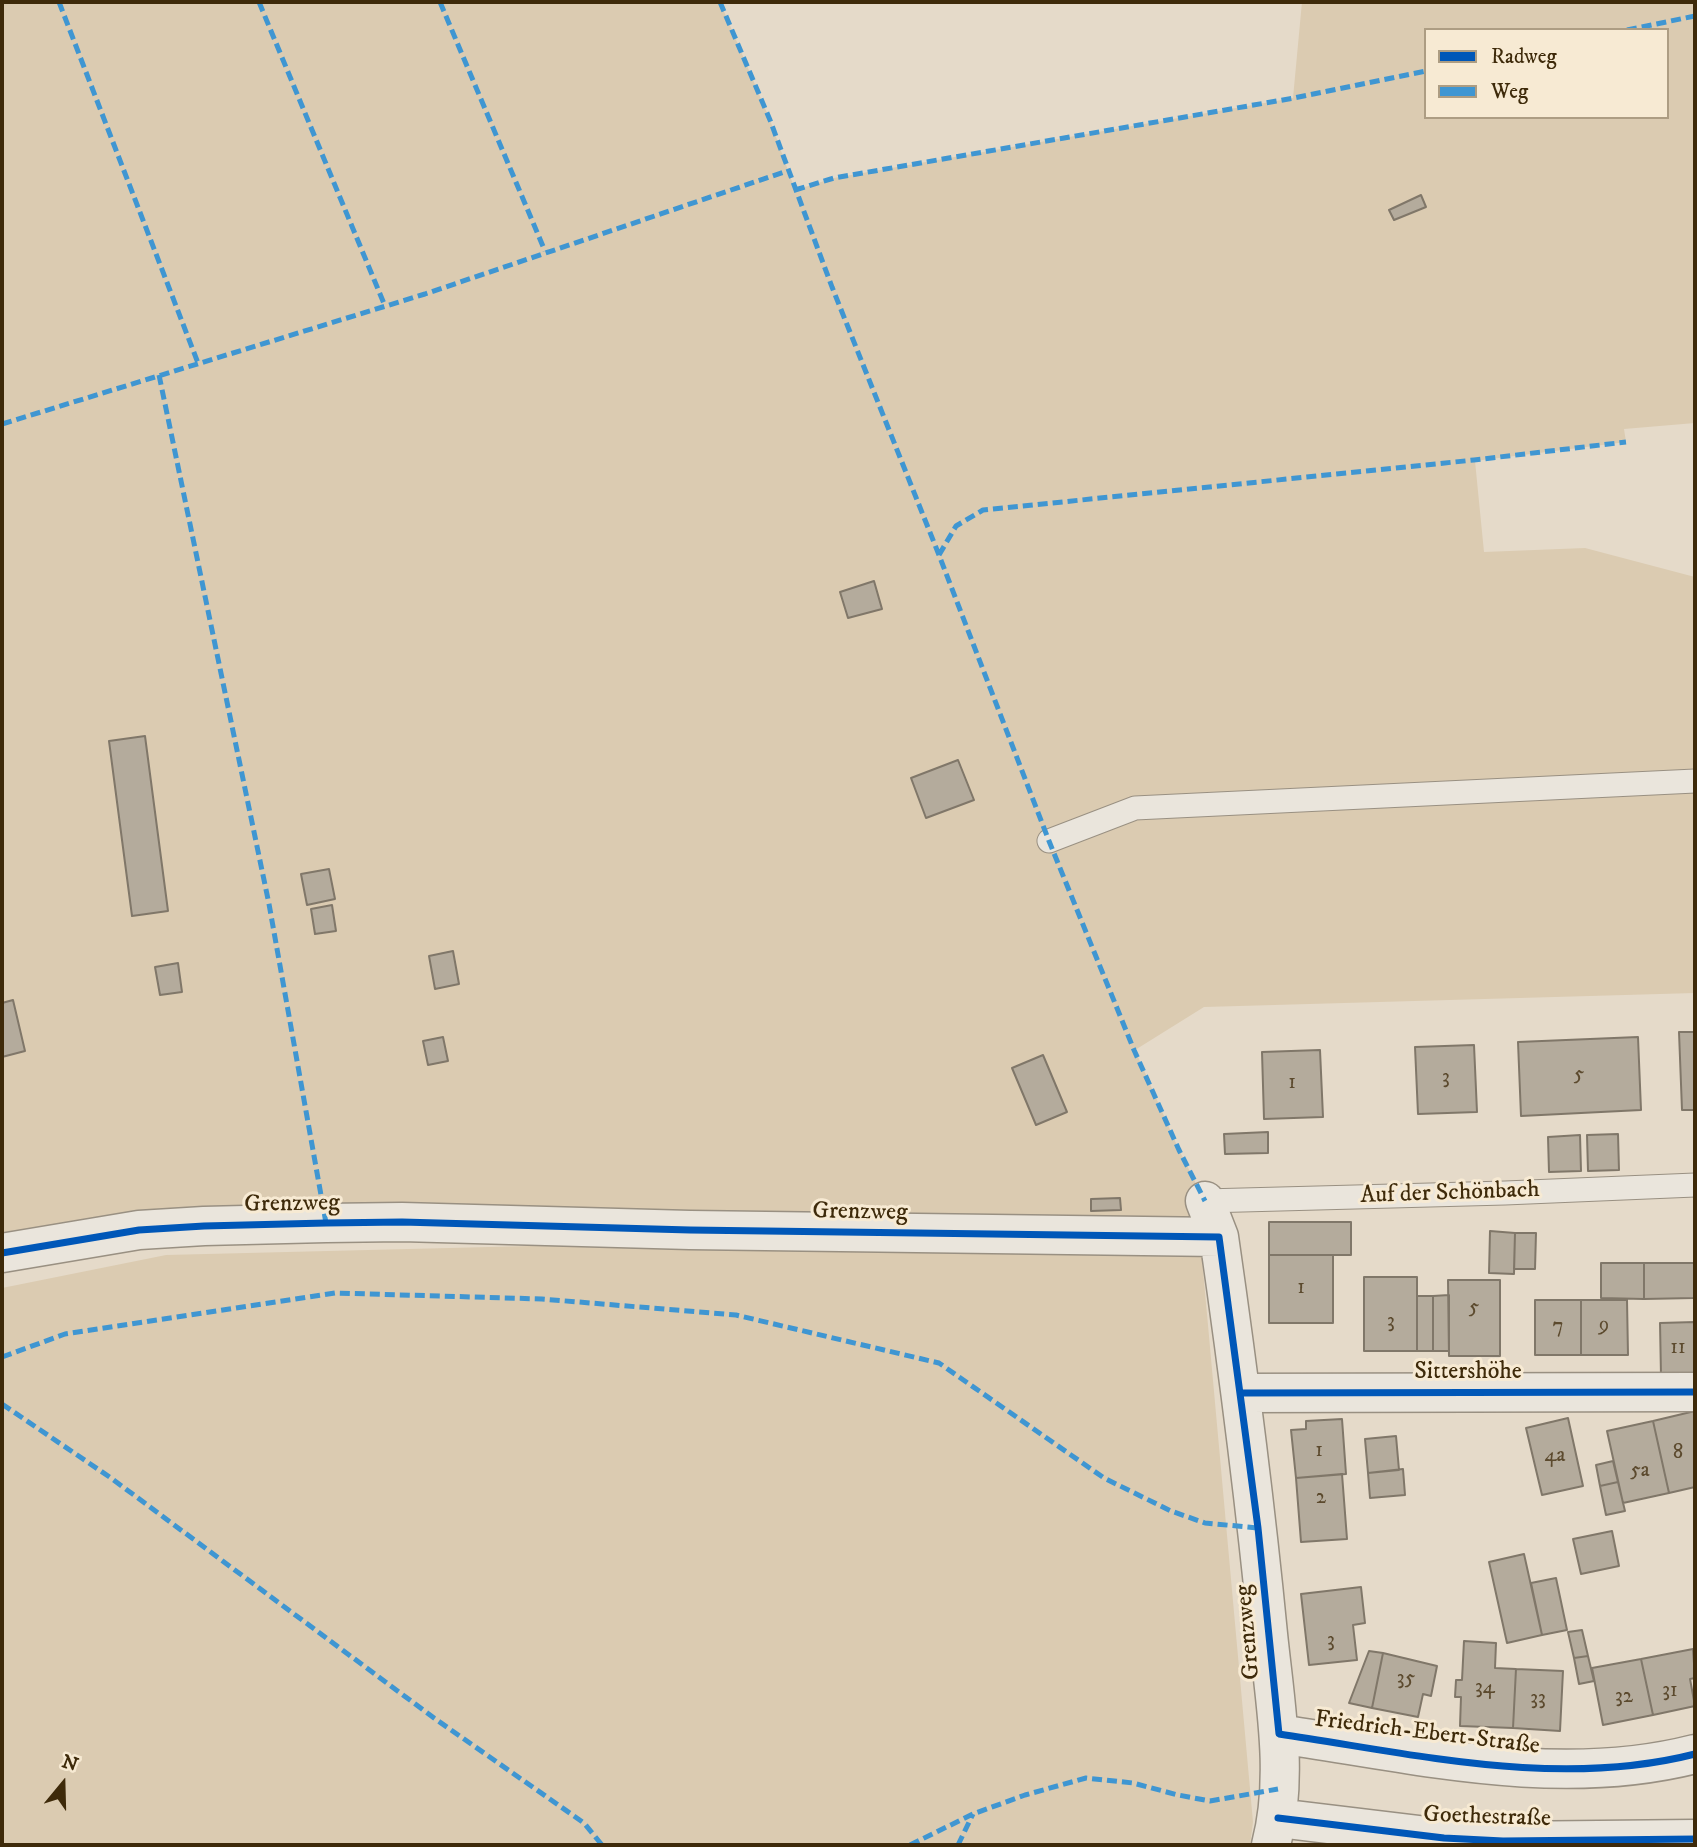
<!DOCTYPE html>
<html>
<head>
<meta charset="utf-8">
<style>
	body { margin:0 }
	#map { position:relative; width:1697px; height:1847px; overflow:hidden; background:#e5dac9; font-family:"IM FELL DW Pica",serif }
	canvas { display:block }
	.frame { position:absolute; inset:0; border:4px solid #3e2a0a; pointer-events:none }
	.legend { position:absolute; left:1424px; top:28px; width:245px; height:91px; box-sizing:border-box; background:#f7ead3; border:2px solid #ad9d83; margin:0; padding:9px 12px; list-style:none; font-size:21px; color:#3e2a0a }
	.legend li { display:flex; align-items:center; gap:14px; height:35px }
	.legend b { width:35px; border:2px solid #ad9d83 }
	.north { position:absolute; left:28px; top:1749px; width:70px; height:70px; -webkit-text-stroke:5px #f7ead3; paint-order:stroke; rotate:19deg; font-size:19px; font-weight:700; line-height:28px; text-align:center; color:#3e2a0a }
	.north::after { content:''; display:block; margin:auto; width:24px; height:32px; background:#3e2a0a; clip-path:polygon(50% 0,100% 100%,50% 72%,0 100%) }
</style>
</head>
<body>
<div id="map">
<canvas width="1697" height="1847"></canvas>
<div class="frame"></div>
<ul class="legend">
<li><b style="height:9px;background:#0057b8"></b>Radweg</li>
<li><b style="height:9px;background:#3f96d2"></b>Weg</li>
</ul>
<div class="north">N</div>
</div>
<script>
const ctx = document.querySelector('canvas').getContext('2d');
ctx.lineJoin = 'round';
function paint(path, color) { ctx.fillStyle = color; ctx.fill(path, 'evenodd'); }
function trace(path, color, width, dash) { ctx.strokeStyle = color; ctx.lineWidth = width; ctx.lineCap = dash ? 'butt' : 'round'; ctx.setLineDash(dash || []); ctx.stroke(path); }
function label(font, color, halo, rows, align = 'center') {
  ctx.font = font + ' "IM FELL DW Pica",serif'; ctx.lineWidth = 6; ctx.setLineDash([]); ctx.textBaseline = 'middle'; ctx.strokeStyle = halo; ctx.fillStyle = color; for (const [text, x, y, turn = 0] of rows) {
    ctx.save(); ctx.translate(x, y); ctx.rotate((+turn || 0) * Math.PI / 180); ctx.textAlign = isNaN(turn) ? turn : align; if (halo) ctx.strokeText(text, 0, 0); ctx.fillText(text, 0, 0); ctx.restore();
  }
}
paint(new Path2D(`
	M2,2H720L770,120L795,190L834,178L1293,98L1302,2H1695V423L1624,429L1626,442L1475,461L1484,552L1585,548L1695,577V993L1204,1007L1135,1050L1179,1150L1205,1201L1200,1237L1253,1822L1250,1845H2V1288L166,1255L975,1235L402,1222L2,1253ZM1426,30H1667V117H1426Z`), '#dbcbb1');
const building = new Path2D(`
	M1421,195L1426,207L1394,220L1389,210Z
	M874,581L882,609L848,618L840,592Z
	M145,736L168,911L132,916L109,741Z
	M958,760L974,800L926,818L911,778Z
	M329,869L335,899L307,905L301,874Z
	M332,905L336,931L315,934L311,909Z
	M453,951L459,984L435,989L429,956Z
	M178,963L182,992L160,995L155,967Z
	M13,1000L25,1051L2,1057V1003Z
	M1679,1032H1695V1110H1682Z
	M443,1037L448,1061L428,1065L423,1041Z
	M1638,1037L1641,1110L1521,1116L1518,1042Z
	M1474,1045L1477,1112L1418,1114L1415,1047Z
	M1320,1050L1323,1117L1264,1119L1262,1052Z
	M1043,1055L1067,1112L1036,1125L1012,1068Z
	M1268,1132V1153L1225,1154L1224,1134Z
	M1618,1134L1619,1170L1588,1171L1587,1135Z
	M1580,1135L1581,1171L1549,1172L1548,1137Z
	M1120,1198L1121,1210L1091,1211V1199Z
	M1269,1222H1351V1255H1269Z
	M1490,1231L1515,1233L1514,1274L1489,1273Z
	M1515,1233H1536L1535,1269H1514Z
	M1269,1255H1333V1323H1269Z
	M1601,1263H1644V1299L1601,1298Z
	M1644,1263H1694V1298L1644,1299Z
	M1364,1277H1417V1351H1364Z
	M1448,1280H1500V1356H1449Z
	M1449,1295V1351H1433V1296Z
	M1417,1296H1433V1351H1417Z
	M1535,1300H1581V1355H1535Z
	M1581,1300H1627L1628,1355H1581Z
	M1695,1322V1376H1661L1660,1323Z
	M1695,1411V1487L1669,1493L1653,1421Z
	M1568,1418L1583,1486L1542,1495L1526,1428Z
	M1342,1419L1346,1474L1296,1478L1291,1430L1306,1429V1421Z
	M1653,1421L1669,1493L1623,1503L1607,1431Z
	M1396,1436L1399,1470L1368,1473L1365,1439Z
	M1613,1461L1618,1482L1600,1486L1596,1465Z
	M1403,1469L1405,1495L1370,1498L1368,1473Z
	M1342,1474L1347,1539L1301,1542L1296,1478Z
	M1618,1482L1625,1511L1606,1515L1600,1486Z
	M1612,1531L1619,1566L1581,1574L1573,1539Z
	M1524,1554L1542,1635L1507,1643L1489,1562Z
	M1556,1578L1567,1630L1542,1635L1531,1583Z
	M1361,1587L1365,1623L1353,1625L1357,1660L1309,1665L1301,1594Z
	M1582,1630L1588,1656L1574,1658L1568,1632Z
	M1464,1641L1496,1643L1495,1668L1516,1669L1513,1728L1460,1726L1461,1697H1455L1456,1680H1462Z
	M1693,1649L1695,1678L1690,1679L1695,1706L1653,1715L1641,1659Z
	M1369,1651L1383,1653L1372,1708L1349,1703Z
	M1383,1653L1437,1666L1431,1696L1423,1694L1418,1717L1372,1708Z
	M1588,1656L1594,1681L1579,1684L1574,1658Z
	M1641,1659L1653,1715L1603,1725L1592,1668Z
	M1516,1669L1563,1671L1560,1731L1513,1728Z`);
paint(building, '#b4ab9c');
trace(building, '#807769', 2);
const service = new Path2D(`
	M1049,841L1135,808L1695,781
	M1205,1201L1505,1193L1695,1185`);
const minor = new Path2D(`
	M1205,1201L1219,1237C1238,1369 1255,1501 1268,1634C1275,1703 1289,1777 1271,1845
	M2,1253L139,1230L204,1226L326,1223L402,1222L690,1230L1219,1237
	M1241,1393L1695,1392
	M1279,1734C1416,1754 1558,1789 1695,1754
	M1278,1818L1444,1838L1503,1841L1695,1839`);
trace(service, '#999082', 25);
trace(minor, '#999082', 41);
trace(service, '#eae5dc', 23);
trace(minor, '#eae5dc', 38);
trace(new Path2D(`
	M59,2L198,363
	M259,2L385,306
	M440,2L545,251
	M720,2L770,120L832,287L939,555L1049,841L1134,1050L1179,1150L1205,1201
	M1627,30L1695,16
	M795,190L834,178L1294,98L1426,71
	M159,375L269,904L326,1223
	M2,424L425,294L787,171
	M939,555L956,526L983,510L1474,460L1626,442
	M2,1357L65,1334L335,1293L542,1299L736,1315L939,1363L1104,1478L1171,1511L1205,1523L1258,1528
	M2,1404L111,1478L434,1718L584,1823L602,1845
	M910,1845L973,1814L1025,1795L1086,1778L1133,1783L1178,1795L1210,1801L1278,1789
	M958,1845L973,1814`), '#3f96d2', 5, [10, 5]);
trace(new Path2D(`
	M2,1253L139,1230L204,1226L326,1223L402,1222L690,1230L1219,1237L1258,1528L1279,1734C1416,1754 1558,1789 1695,1754
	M1241,1393L1695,1392
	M1278,1818L1444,1838L1503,1841L1695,1839`), '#0057b8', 7);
label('21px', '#5c4a2e', null, [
	["5",1579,1076],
	["3",1446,1079],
	["1",1292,1084],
	["1",1301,1289],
	["5",1474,1309],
	["3",1391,1323],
	["9",1604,1327],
	["7",1558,1328],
	["11",1678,1349],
	["1",1319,1452],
	["8",1678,1454],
	["4a",1555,1457],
	["5a",1640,1472],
	["2",1321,1499],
	["3",1331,1642],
	["35",1406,1680],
	["34",1485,1689],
	["31",1670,1692],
	["32",1624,1698],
	["33",1538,1700]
]);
label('24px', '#3e2a0a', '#f7ead3', [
	["Auf der Schönbach",1450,1194,-2],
	["Grenzweg",292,1205,-1],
	["Grenzweg",860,1213,1],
	["Sittershöhe",1468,1373],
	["Grenzweg",1249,1632,-95],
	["Friedrich-Ebert-Straße",1427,1734,7],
	["Goethestraße",1487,1818,2]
]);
</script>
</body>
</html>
